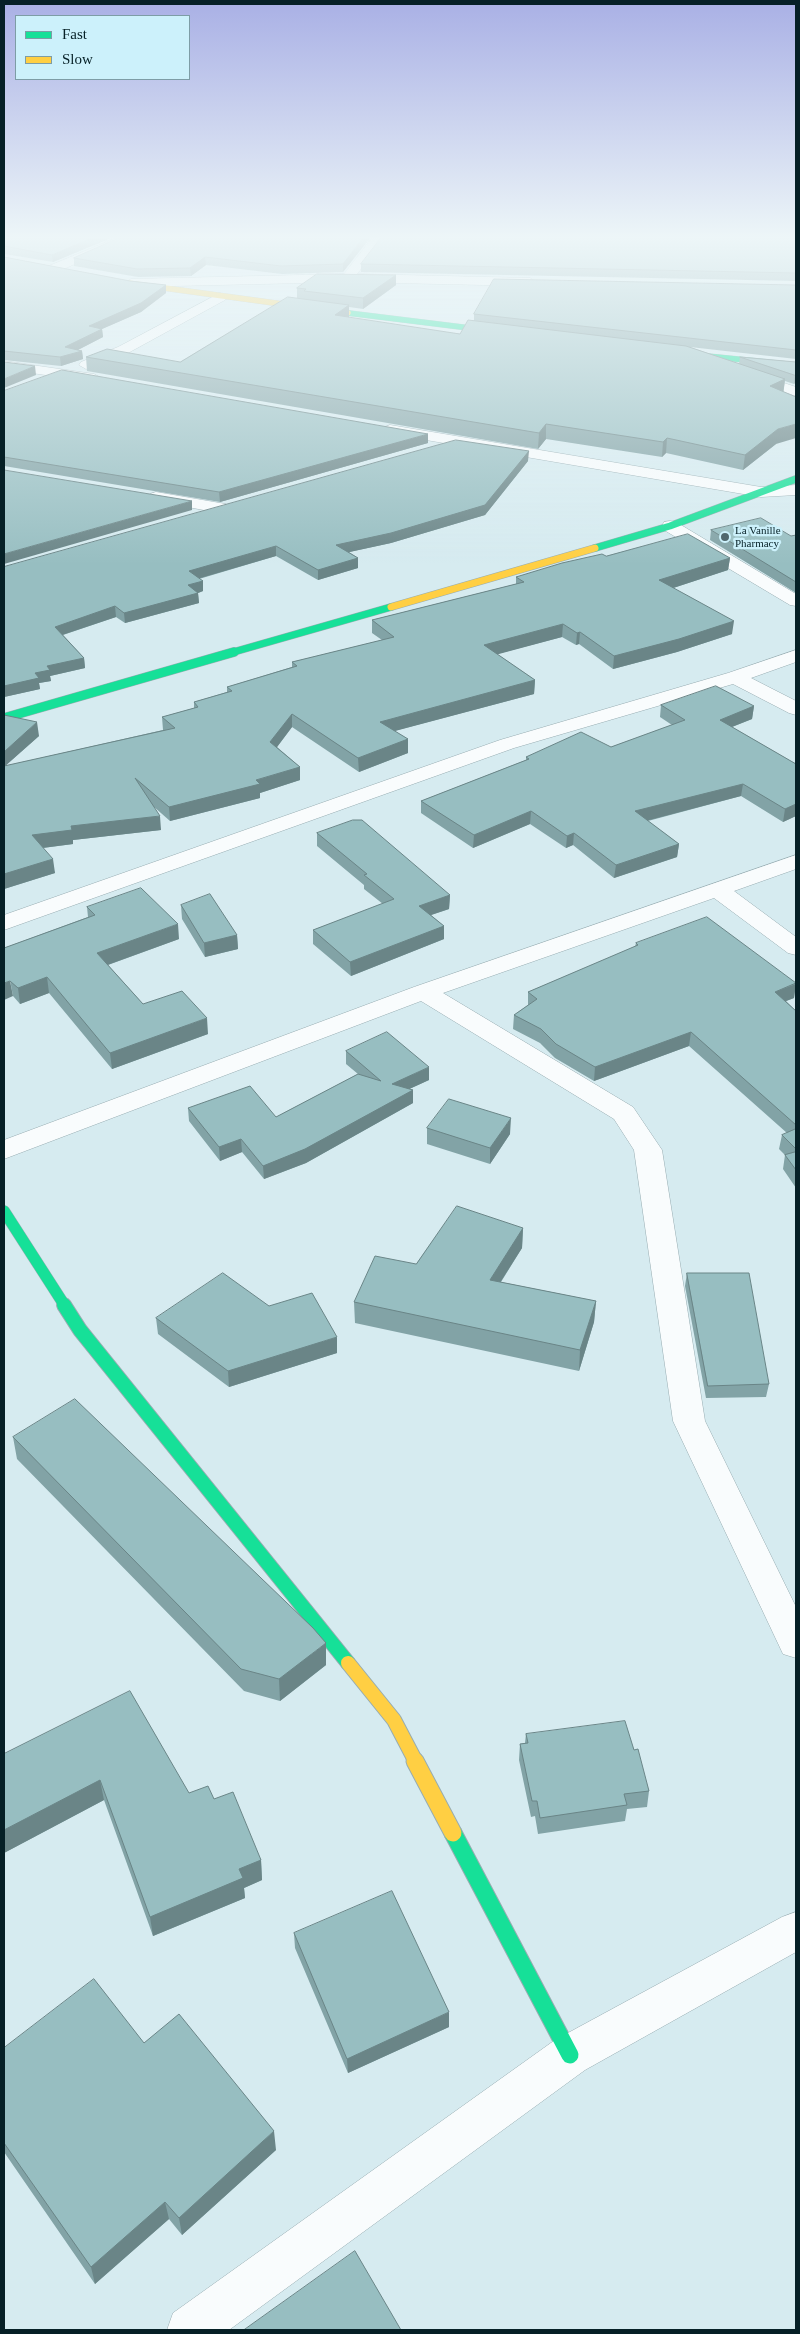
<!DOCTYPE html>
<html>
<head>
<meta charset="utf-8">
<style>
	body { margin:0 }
	#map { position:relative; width:800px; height:2334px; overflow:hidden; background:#d6ebf0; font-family:"Times New Roman",serif }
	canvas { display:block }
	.frame { position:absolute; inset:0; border:5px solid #062026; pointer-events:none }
	.legend { position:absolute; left:15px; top:15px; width:175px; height:65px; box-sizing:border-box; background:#ccf1fb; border:1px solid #7d9da6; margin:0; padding:6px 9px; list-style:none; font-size:15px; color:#062026 }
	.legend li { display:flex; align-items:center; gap:10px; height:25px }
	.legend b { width:25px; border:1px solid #7d9da6 }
</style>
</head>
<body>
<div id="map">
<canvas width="800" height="2334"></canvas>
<div class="frame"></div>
<ul class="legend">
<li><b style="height:6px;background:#16e098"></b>Fast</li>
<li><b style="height:6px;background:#ffcf43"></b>Slow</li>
</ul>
</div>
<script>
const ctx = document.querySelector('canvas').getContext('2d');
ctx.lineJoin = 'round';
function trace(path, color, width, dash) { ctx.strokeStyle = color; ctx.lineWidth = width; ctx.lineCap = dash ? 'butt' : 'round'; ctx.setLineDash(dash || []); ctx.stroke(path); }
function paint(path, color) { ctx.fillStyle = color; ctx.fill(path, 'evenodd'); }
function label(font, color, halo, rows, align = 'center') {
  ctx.font = font + ' "Times New Roman",serif'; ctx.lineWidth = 4.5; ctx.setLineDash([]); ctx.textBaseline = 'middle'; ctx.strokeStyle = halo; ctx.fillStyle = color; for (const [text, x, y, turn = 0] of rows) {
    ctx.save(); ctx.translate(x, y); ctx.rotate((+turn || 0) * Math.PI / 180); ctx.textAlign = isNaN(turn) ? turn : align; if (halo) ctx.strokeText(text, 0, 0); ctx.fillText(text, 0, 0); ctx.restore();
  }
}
const street = new Path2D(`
	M116,238H133L57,272H49L47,269L49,266Z
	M372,238H385L357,274L530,278L536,282L530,286L348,282L131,287L125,283L131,279L344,274Z
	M220,293L227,297L225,300L128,353L86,369L79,365L81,362L118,347Z
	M4,361L94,374L101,378L94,382L4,369Z
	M748,371L796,387V396L743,378L741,375Z
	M390,425L761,487L796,485V495L761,497L385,433L382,430L385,427Z
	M156,492L220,503L226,504L228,508L226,512L220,513L150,500L148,497L150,494Z
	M670,521L676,522L796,594V606L790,605L664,530L662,526L664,522Z
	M796,650V662L751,678L796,701V715L789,713L733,684L514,748L4,930V915L500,740L728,673Z
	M796,855V869L734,891L796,937V955L788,953L714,898L443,993L633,1107L662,1150L705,1421L796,1607V1658L783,1654L673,1421L634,1150L614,1119L421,1001L4,1159V1140L414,987Z
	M796,1912V1952L585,2070L229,2330H167L173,2313L555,2040L782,1917Z`);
const fastFar5 = new Path2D(`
	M348,313L502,332
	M686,354L796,365`);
const fastFar4 = new Path2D(`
	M595,548L670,526L796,479
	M230,653L391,607`);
const fastFar3 = new Path2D(`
	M4,718L234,652`);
const fastFar2 = new Path2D(`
	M4,1211L65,1306`);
const fastFar1 = new Path2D(`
	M64,1305L80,1330L348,1663`);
const fast = new Path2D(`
	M453,1833L570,2055`);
const slowFar3 = new Path2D(`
	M128,283L348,313`);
const slowFar2 = new Path2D(`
	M391,607L595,548`);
const slowFar1 = new Path2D(`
	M348,1663L394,1720L416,1762`);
const slow = new Path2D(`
	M415,1761L453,1833`);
trace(street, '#97acb1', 1);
trace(fastFar5, '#97acb1', 6);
trace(fastFar4, '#97acb1', 8);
trace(fastFar3, '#97acb1', 10);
trace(fastFar2, '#97acb1', 12);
trace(fastFar1, '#97acb1', 16);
trace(fast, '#97acb1', 19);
trace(slowFar3, '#97acb1', 6);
trace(slowFar2, '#97acb1', 8);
trace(slowFar1, '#97acb1', 16);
trace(slow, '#97acb1', 19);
paint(street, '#f9fcfd');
trace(fastFar5, '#16e098', 5.5);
trace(fastFar4, '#16e098', 7);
trace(fastFar3, '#16e098', 9);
trace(fastFar2, '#16e098', 11);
trace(fastFar1, '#16e098', 14);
trace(fast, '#16e098', 17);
trace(slowFar3, '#ffcf43', 5.5);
trace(slowFar2, '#ffcf43', 7);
trace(slowFar1, '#ffcf43', 14);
trace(slow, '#ffcf43', 17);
paint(new Path2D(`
	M4,238H111L53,262L4,254Z
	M370,238L343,272L282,274L206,265L191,276L138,277L74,266V258Z
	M796,238V282V281L361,272V264Z
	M4,257L130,281L166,285V293L141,312L102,329L103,337L78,350L82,351L83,359L61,366L4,360Z
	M396,275V285L363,309L349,307V318L460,334L474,320V314L796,285V359L690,347L739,364L740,357L796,362V382L794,384L785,381L776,444L743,470L666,453L662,457L546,439L538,449L87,371L86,357L180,362L297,298V288Z
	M4,391L428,443L220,502L4,466Z
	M528,461L485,515L391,543L349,552L358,558V568L318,580L276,556L199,579L203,581V591L198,593L199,603L125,623L116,617L63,635L84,658L85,668L50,676L51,681L39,683L40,689L4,697V567Z
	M711,530L791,536L796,535V593L710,540Z
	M606,556L730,558L728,570L673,588L732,634L677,652L613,669L579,644L576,645L562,637L497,654L535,680L534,694L394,731L408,739V753L359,772L292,727L277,747L300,767V780L260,793V798L170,821L153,806L161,830L73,840V844L43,848L55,873L4,889V715L39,736L5,766L163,730L162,717L194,708V702L227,692V687L292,667V662L382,640L372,633V620L516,584V577Z
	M661,705L754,706L752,719L732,727L796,764V816L783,822L741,796L648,821L679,844L677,857L614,878L573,845L566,848L530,824L473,848L421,813V801L526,760V757L611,747L672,725L660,717Z
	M317,833L450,895L449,909L431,915L444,926V939L351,976L313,944V930L383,904L364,889V885L317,846Z
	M181,905L237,935L238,949L205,957L182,919Z
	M87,907L179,939L108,965L143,1004L208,1034L112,1069L49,993L20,1004L13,996L4,948L88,917Z
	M636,943L796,983L794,998L786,1001L796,1011V1188L783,1169L785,1155L779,1149L782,1135L787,1133L689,1046L594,1081L555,1058L540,1043L513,1029L514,1015L528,1005V992L635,947Z
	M346,1051L429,1080L409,1089L413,1090V1103L306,1163L264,1179L242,1152L220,1161L189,1121L188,1108L276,1117L358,1074L346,1064Z
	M427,1128L510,1134L490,1164L427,1144Z
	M523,1228L522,1248L501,1282L596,1301L594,1322L579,1371L355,1323L354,1302L416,1264Z
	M687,1273L769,1384L766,1397L706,1398L685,1286Z
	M269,1306L337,1353L229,1387L158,1334L156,1318Z
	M13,1437L326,1665L280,1701L244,1691L17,1459Z
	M526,1734L634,1750L649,1791L647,1807L627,1809L625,1821L538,1834L535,1816L531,1817L519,1760L520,1744L525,1743Z
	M4,1754L214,1799L261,1860L262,1880L244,1888L245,1898L153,1936L104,1800L4,1853Z
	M294,1933L449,2027L348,2073L295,1948Z
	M144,2043L276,2150L182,2235L169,2219L95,2284L4,2152V2048Z`), '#82a3a6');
paint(new Path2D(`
	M92,238H111L53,262L52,255Z
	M363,238H370L343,272V264Z
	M205,257L206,265L191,276L190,268Z
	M396,275V285L363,309V298Z
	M166,285V293L141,312L102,329L103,337L68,355L82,351L83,359L61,366L60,357L65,347L89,326Z
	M349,305V319L335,315Z
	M35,366L36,375L4,388V379Z
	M796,374V382L794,384L795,375Z
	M785,379L783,394L770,386Z
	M546,424V439L538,449L539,433Z
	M796,424V438L776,444L743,470L745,455L778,429Z
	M428,434V443L220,502L219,492Z
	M667,438L666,453L662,457L663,442Z
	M529,451L528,461L485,515L391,543L336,555V545Z
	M192,501V510L4,564V554Z
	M276,546V556L190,581L189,571Z
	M358,558V568L318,580V570Z
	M730,558L728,570L658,593L659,580Z
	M203,581V591L198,593L199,603L125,623L124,613L188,585Z
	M115,606L116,617L56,637L55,627Z
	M734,621L732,634L677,652L613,669L614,656Z
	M563,624L562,637L484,658V645Z
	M580,632L579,644L576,645L577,633Z
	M84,658L85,668L50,676L51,681L39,683L40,689L4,697V686L35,673L47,666Z
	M535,680L534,694L380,735V722Z
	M754,706L752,719L719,732L720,720Z
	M292,714V727L271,755L270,742Z
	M37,722L39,736L4,767V752Z
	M408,739V753L359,772L358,758Z
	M300,767V780L260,793V798L170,821L169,807Z
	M743,784L741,796L634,824L635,811Z
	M796,804V816L783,822L785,809Z
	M531,811L530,824L473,848L474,835Z
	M160,816L161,830L73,840V844L34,849L32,835L71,826Z
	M574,833L573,845L566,848L567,836Z
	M679,844L677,857L614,878L616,865Z
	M53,859L55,873L4,889V874Z
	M450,895L449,909L419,919V906Z
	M178,924L179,939L99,968L97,953Z
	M444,926V939L351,976L350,962Z
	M237,935L238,949L205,957L204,943Z
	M47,977L49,993L20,1004L18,988Z
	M10,981L13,996L4,1000V983Z
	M796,984L794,998L773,1006L775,992Z
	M207,1018L208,1034L112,1069L110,1053Z
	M691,1032L689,1046L594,1081L595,1067Z
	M429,1067V1080L392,1097V1084Z
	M413,1090V1103L306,1163L264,1179L263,1166Z
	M511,1118L510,1134L490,1164V1148Z
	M241,1139L242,1152L220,1161L219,1147Z
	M523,1228L522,1248L489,1300L490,1280Z
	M596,1301L594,1322L579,1371L580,1350Z
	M337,1337V1353L229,1387L228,1371Z
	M326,1643V1665L280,1701L279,1679Z
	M100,1780L104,1800L4,1853V1830Z
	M261,1860L262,1880L244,1888L245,1898L153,1936L150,1917L239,1869Z
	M449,2012V2027L348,2073L347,2059Z
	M274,2131L276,2150L182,2235L179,2218Z
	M165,2202L169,2219L95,2284L91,2267Z`), '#6a8587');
const building = new Path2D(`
	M4,238H92L52,255L4,246Z
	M119,238H363L343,264L281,266L205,257L190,268L137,269L74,258Z
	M381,238H796V273L361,264Z
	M4,257L130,281L166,285L141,303L89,326L102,329L65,347L82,351L60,357L4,351Z
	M317,274L396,275L363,298L304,291L306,289L297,288Z
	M494,279L796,285V350L474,314Z
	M288,297L349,305L335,315L460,334L468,320L686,346L785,379L770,386L796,397V424L778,429L745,455L667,438L663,442L546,424L539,433L86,357L107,349L180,362Z
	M740,357L796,362V374L795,375Z
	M4,362L35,366L4,379Z
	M62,370L428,434L219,492L4,457V391Z
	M456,440L529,451L485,505L391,533L336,545L358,558L318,570L276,546L189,571L203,581L188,585L198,593L124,613L115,606L55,627L84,658L47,666L50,670L35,673L39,678L4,686V567Z
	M4,470L192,501L4,554Z
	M761,518L791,536L796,535V582L711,530Z
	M688,534L730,558L659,580L734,621L679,639L614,656L580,632L577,633L563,624L484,645L535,680L380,722L408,739L358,758L292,714L270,742L300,767L256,780L260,784L169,807L135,778L160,816L71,826L72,830L32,835L53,859L4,874V766L175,728L162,717L198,707L194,702L232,691L227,687L297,666L292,662L394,637L372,620L524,582L516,577L562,563L602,554L606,556Z
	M716,686L754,706L720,720L796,764V804L785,809L743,784L635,811L679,844L616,865L574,833L567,836L531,811L474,835L421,801L529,759L526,757L581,732L611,747L685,720L661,705Z
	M4,715L37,722L4,752Z
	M353,820H362L450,895L419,906L444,926L350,962L313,930L394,899L364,875L367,874L317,833Z
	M141,888L178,924L97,953L143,1004L182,991L207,1018L110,1053L47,977L18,988L10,981L4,983V948L95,915L87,907Z
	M210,894L237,935L204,943L181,905Z
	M707,917L796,983L775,992L796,1011V1125L691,1032L595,1067L556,1044L541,1029L514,1015L537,999L528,992L638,945L636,943Z
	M387,1032L429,1067L392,1084L413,1090L305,1149L263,1166L241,1139L219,1147L188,1108L250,1086L276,1117L358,1074L381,1081L346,1051Z
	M449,1099L511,1118L490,1148L427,1128Z
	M796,1129V1149L782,1135Z
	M796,1152V1170L785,1155Z
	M457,1206L523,1228L490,1280L596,1301L580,1350L354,1302L375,1256L416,1264Z
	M223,1273L269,1306L312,1293L337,1337L228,1371L156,1318Z
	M687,1273H749L769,1384L708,1386Z
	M75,1399L313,1628L326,1643L279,1679L241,1669L13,1437Z
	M130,1691L189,1793L208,1786L214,1799L233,1792L261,1860L239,1869L243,1878L150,1917L100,1780L4,1830V1754Z
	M625,1721L634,1750L638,1749L649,1791L624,1794L627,1805L540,1818L537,1801H532L520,1744L528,1743L526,1734Z
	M392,1891L449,2012L347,2059L294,1933Z
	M94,1979L144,2043L179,2014L274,2131L179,2218L165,2202L91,2267L4,2143V2048Z
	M355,2251L401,2330H244Z`);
paint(building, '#97bec1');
trace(building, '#6a8587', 1);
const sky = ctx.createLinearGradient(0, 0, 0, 565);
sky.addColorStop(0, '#a9b0e5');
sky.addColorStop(0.42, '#edf6f8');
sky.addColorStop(1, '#edf6f800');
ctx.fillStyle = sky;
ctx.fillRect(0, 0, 800, 565);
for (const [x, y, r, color] of [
	[725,537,5,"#4f676d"]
]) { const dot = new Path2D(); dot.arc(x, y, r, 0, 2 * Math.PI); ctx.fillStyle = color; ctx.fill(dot); trace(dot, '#ccf1fb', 2); }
label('11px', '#062026', '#ccf1fb', [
	["La Vanille",735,531],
	["Pharmacy",735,544]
], 'left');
</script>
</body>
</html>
